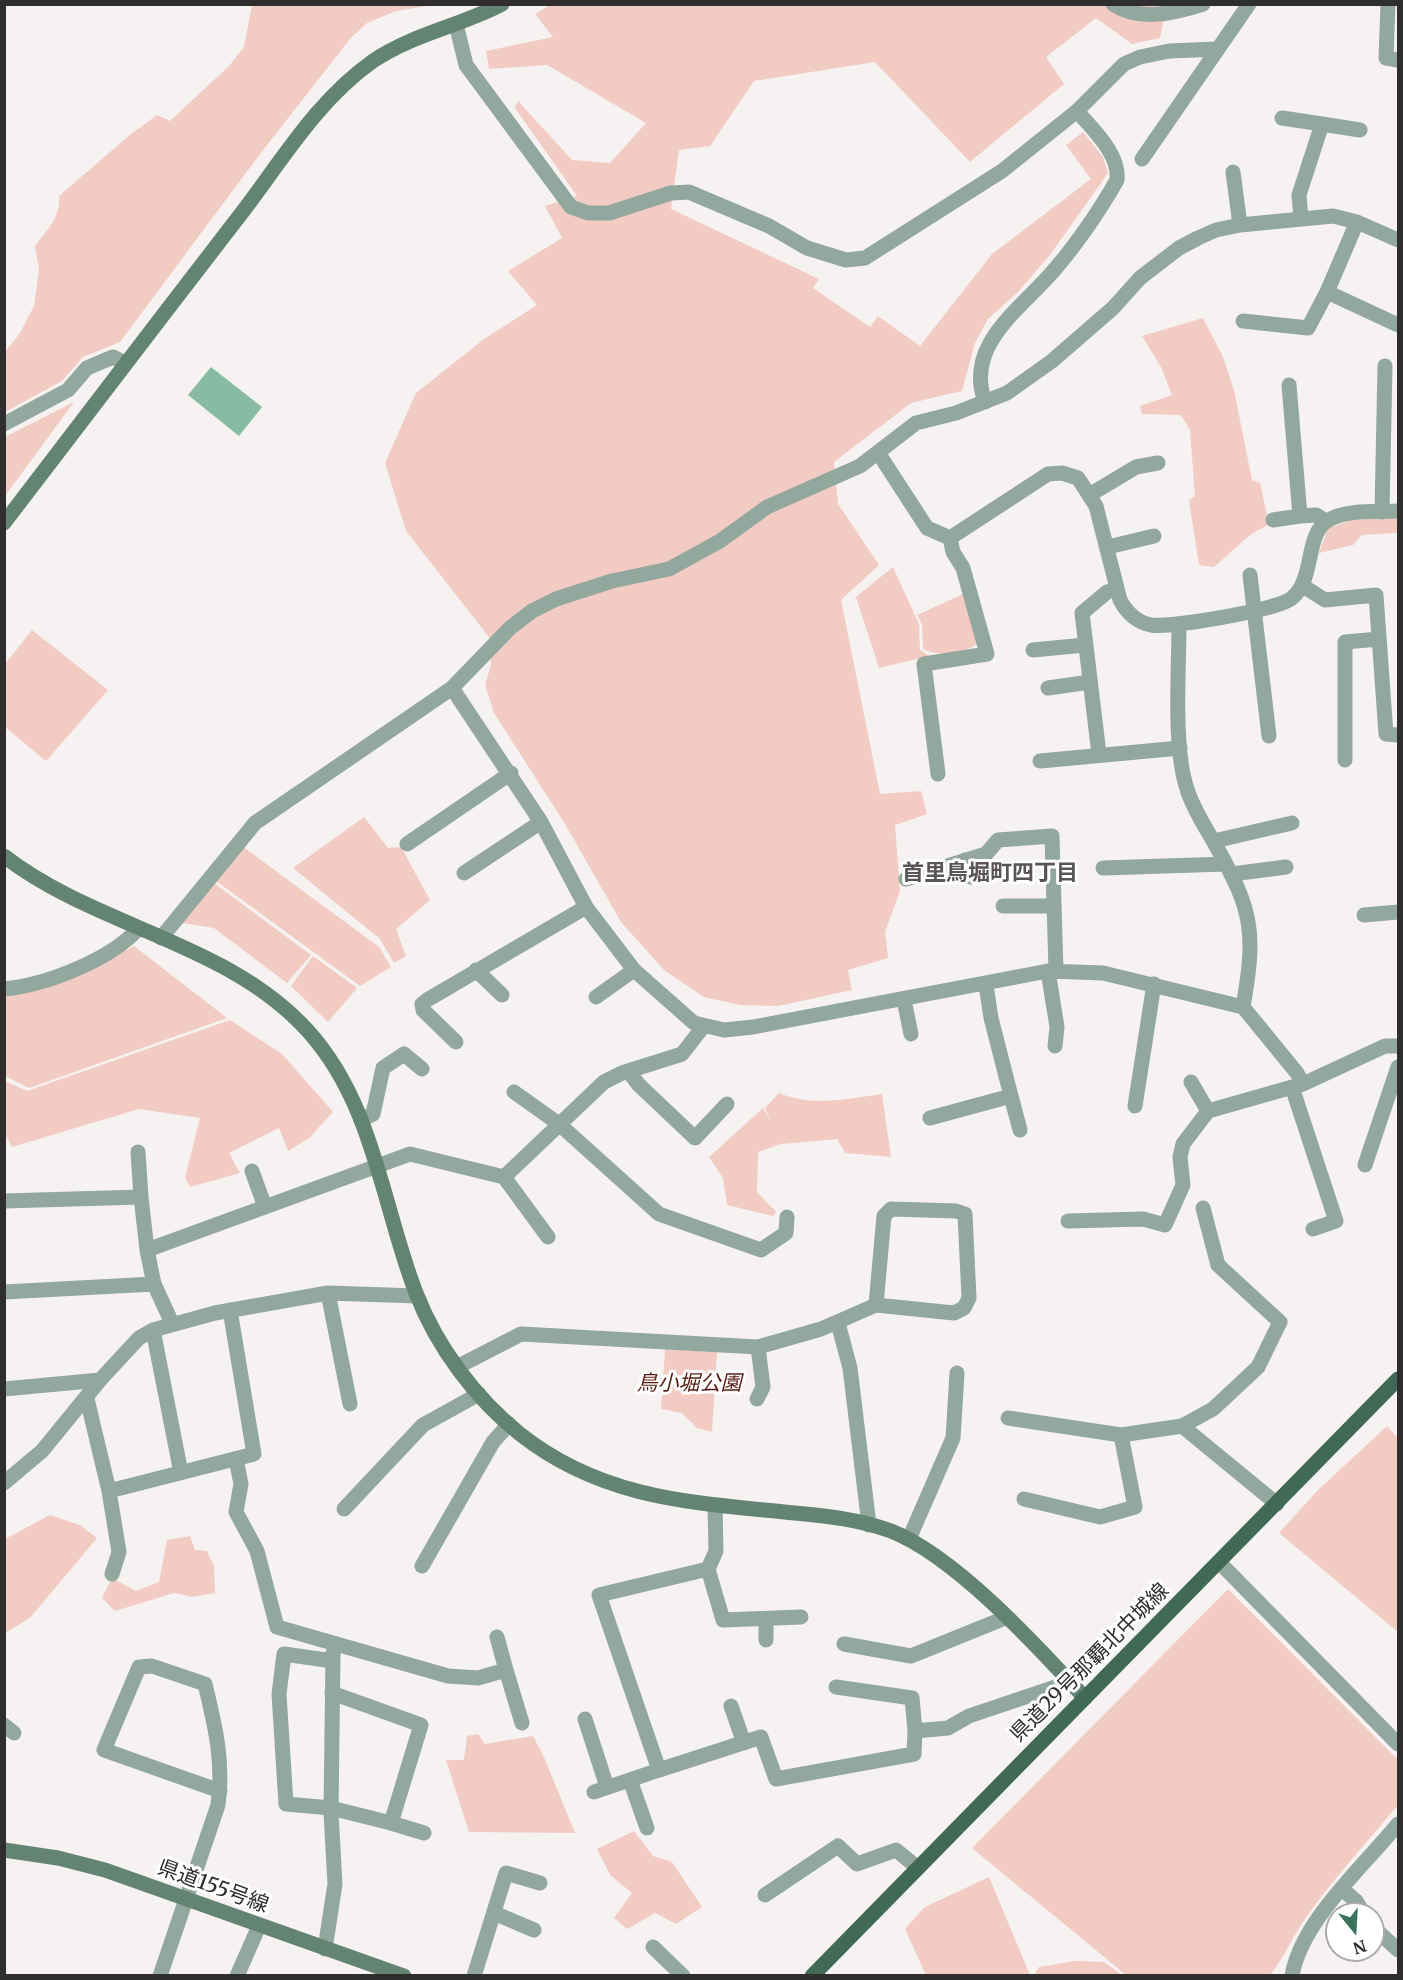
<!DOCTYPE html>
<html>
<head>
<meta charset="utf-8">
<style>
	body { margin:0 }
	#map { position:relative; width:1403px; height:1980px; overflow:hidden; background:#f6f2f1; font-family:Merriweather,serif }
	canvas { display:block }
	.frame { position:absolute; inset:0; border:6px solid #2f2d2d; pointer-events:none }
	.north { position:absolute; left:1325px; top:1902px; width:60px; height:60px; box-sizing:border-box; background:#fff; border:2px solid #acabab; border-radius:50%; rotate:162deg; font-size:16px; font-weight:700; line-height:24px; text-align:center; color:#2f2d2d }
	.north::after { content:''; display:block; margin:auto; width:21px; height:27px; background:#3a735c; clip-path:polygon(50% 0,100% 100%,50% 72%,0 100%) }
</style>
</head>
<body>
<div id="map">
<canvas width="1403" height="1980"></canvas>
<div class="frame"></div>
<div class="north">N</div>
</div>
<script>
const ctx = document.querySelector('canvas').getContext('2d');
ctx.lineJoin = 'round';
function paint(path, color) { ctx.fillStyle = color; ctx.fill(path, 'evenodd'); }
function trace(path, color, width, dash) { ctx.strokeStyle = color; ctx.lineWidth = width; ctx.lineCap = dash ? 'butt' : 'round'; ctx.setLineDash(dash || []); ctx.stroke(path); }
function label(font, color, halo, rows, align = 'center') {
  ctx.font = font + ' Merriweather,"Noto Sans JP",serif'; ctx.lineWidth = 6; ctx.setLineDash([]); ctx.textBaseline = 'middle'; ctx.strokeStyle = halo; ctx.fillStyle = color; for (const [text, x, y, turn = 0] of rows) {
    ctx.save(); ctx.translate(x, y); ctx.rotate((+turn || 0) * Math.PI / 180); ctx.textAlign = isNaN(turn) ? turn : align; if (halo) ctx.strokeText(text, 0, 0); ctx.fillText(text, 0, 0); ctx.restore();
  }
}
paint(new Path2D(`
	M252,5H433L396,11L367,23L350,39L260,154L120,342L83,357L62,381L5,412V352L20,333L34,306L39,269L35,246C47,230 61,217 59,196L131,134L157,115L170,121L229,66L244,47Z
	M550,5H1167L1160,38L1132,44L1096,18L1046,57L1064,84L970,162L875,62L754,81L710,146L679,150L671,209L819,279L813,288L870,327L878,316L920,346L992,254L1091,179L1066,145L1083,132L1103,157L1108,173L1050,255L1017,293L988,319L975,343L962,391L911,403L834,462L838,504L879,565L841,600L880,794L921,791L927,814L895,825L900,891L885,932L888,958L848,970L852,990L778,1006L740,1005L704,997L664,970L621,922L565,824L494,713L485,685L491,665L489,637L406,531L385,463L416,393L484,339L537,305L508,271L562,238L545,206L577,196L515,108L518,101L572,160L610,163L646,123L547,65L489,69L486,51L553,37L535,14Z
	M1203,318L1223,357L1234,390L1252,480L1260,483L1269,524L1250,535L1214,567L1199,565L1189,500L1195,496L1190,430L1181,415L1142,414L1140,406L1172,395L1162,369L1142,336Z
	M74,402L5,496V437Z
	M1398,517V533L1362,535L1353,545L1319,553L1328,528L1352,520Z
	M893,567L919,624L920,650L929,656L879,668L856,597Z
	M963,594L980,641C968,654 938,657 923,649L922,624L917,615Z
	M32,630L108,690L46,761L5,727V664Z
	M364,817L388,848L401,847L430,900L396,929L406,956L394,963L380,939L293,868Z
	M242,846L379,947L391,967L360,986L216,881Z
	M214,883L311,955L287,983L214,928L182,923Z
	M134,946L227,1018L29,1088L5,1076V991L101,964Z
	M313,956L357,988L328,1022L291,986Z
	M230,1020L282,1054L333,1112L309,1138L288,1151L279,1128L229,1153L240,1173L190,1187L185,1178L200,1118L139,1109L12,1147L5,1134V1081L27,1091Z
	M779,1093C812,1107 847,1099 882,1094L891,1157L845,1153L837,1139L781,1144L758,1152L757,1192L776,1212L773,1216L727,1205L723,1178L709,1157L763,1108L771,1122L765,1108Z
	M665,1349L717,1352L712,1432L697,1428L682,1413L661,1409Z
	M1387,1426L1398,1438V1632L1279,1533L1318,1490Z
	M50,1515L80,1525L97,1538L30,1618L5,1633V1539Z
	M190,1536L195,1550L207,1551L214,1566L215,1593L192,1597L174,1593L115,1611L102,1598L112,1578L136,1591L159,1582L167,1540Z
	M1228,1589L1398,1760V1805C1367,1842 1335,1877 1307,1916C1293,1935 1285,1957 1270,1975H1126L972,1848Z
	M478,1734L485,1744L533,1736L544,1757L575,1833L469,1832L446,1760H464L467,1736Z
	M634,1831L653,1856L672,1862L702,1907L676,1924L655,1913L627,1929L614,1918L632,1893L610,1875L597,1849Z
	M989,1877L1030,1975H926L905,1929L925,1907Z
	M1076,1961L1104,1962L1122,1975H1034L1039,1967Z`), '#f2cbc3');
paint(new Path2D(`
	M211,367L262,407L239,436L188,395Z`), '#88baa4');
trace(new Path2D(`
	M1113,4C1139,22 1175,13 1203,4
	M1388,4L1386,58L1398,60
	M456,24L466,65L571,207L588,213H609L671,193L689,192L769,226L807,248L846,260L865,258L1002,171L1077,111L1124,64L1140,57L1169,51L1218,49
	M1282,118L1322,124L1299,195L1301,219
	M1322,124L1360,130
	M1142,159L1249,4
	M1233,172L1240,225
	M1357,222L1327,292L1398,325
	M1243,321L1308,328L1327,292
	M1289,385L1300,516L1316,515L1326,521
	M985,402C965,348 1015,313 1047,278C1072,251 1099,212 1117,180C1120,154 1093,130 1077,111
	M4,424L68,390L87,368L113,357L125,363
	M879,454L927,528L950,538L1048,474L1062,473L1078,478L1096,506L1120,600C1127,613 1136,622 1151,625C1169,628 1279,610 1292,598C1315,579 1305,535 1327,521C1345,509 1378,512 1398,511
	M1091,494L1136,467L1158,463
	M1382,512L1385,366
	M1273,520L1300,516
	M1108,547L1154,536
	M1250,575L1269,736
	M1303,586L1325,600L1376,595L1386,734L1398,735
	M1179,625C1179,671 1173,747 1187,789C1193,809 1206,828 1216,846C1253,911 1256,933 1243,1007
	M1033,650L1085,645
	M452,688L541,822L586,907L634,970L694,1023L724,1030L753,1027L1048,971L1103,973L1243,1007L1297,1073L1303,1084L1385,1046H1398
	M1048,688L1090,682
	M1099,754L1082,613L1107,592L1116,589
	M1345,760V642L1379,639
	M1040,761L1180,748
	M938,774L924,664L987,654L963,568L953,552L950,538
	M1214,841L1292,823
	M407,844L511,773
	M965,860L970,877
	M1103,868L1226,864
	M464,873L541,822
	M1232,874L1286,867
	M906,879L986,854L998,840L1052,836L1056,970
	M1003,906H1053
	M1364,915L1398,912
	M161,938L255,823L452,688L510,628L532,611L556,599L612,581L669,569L720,541L767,507L860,466L916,423L956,413L1007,393L1052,361L1113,308L1140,278L1179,248L1198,238L1216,230L1240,225L1333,216L1357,222L1398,240
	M476,970L502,995
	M1048,971L1057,1027L1055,1046
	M4,989C46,985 110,960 138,929
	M596,997L634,970
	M904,1000L911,1034
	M456,1042L423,1010L422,1004L427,1000L586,907
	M628,1071L639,1085L695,1138L727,1104
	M1191,1082L1208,1111
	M1292,1087L1336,1221L1313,1229
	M514,1092L559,1124L659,1214L761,1250L786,1233L787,1217
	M1011,1096L1020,1130
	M1135,1106L1154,984
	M930,1118L1011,1096L991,1018L986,985
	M361,1120L373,1114L383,1068L404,1054L422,1069
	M138,1152L141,1197
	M1365,1165L1398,1067
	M252,1171L265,1207
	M504,1177L548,1237
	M4,1201L141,1197L147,1250
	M1068,1221L1143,1219L1165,1225L1183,1185L1180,1157L1183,1144L1208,1111L1303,1084
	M4,1292L154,1284
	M328,1293L350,1404
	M172,1323L154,1284L147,1250L410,1154L504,1177L604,1082L622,1073L682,1054L703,1027
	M838,1323L850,1368L869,1525
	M153,1330L181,1473
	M457,1367L521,1334L758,1347L821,1329L876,1305L954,1313L964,1308L969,1298L965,1214L956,1211L891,1209L884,1216L876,1305
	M4,1389L100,1380
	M87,1399L109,1491L119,1552L112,1574
	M757,1399L763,1387L758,1347
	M1008,1418L1121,1435L1182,1426L1213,1409L1258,1367L1280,1322L1218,1265L1203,1208
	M1182,1426L1277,1504
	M236,1459L241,1484L236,1512L257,1551L277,1627L448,1676L478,1678L506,1670L522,1723
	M4,1483L42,1451L100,1380L139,1338L153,1330L215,1313L328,1293L417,1296
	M109,1491L254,1454L230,1310
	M1024,1499L1100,1517L1135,1507L1121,1435
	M715,1506L716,1551L708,1569L599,1595L659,1770L761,1737L776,1779L914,1754L915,1731L948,1728L969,1716L1070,1682
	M344,1509L423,1425L479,1394
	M909,1539L953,1438L957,1373
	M1220,1563L1398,1744
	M422,1566L493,1442L509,1424
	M708,1569L723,1620L801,1617
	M766,1619V1640
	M497,1637L506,1670
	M844,1644L911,1656L1005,1618
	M836,1687L912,1698L915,1731
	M332,1693L421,1725L391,1823L331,1808L286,1804L279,1694L284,1654L333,1661
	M731,1706L744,1743
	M585,1719L607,1787
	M4,1725L14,1733
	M630,1780L647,1828
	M594,1792L659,1770
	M391,1823L424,1833
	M1342,1889L1356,1901L1364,1914
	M765,1895L838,1846L857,1864L896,1850L918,1868
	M494,1913L534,1930
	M1373,1927L1398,1950
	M653,1947L683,1976
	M325,1949L335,1884L331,1813L333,1653
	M160,1976L218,1805C224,1762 215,1725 205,1684L152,1666L139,1667L104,1750L220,1791
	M237,1976L259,1926
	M474,1976L506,1873L540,1883
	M1292,1976C1301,1921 1364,1866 1398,1824`), '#92a79d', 15);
trace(new Path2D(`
	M4,523C82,421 159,320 237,219C280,164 315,102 373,61C413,34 460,26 502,4
	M4,856C97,928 228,942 308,1031C374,1104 382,1205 416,1293C437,1347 475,1398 520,1434C597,1495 681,1502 775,1511C814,1515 854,1517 891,1531C955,1556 1037,1646 1085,1698
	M4,1850L58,1858L105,1870L404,1976`), '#638375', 15);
trace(new Path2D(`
	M812,1976L1398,1379`), '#416958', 15);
label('italic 21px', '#581b11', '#fff', [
	["鳥小堀公園",689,1384]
]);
label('21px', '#2f2d2d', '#fff', [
	["県道29号那覇北中城線",1090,1663,-45],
	["県道155号線",213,1887,20]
]);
label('bold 22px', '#585554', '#fff', [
	["首里鳥堀町四丁目",990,874]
]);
</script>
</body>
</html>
